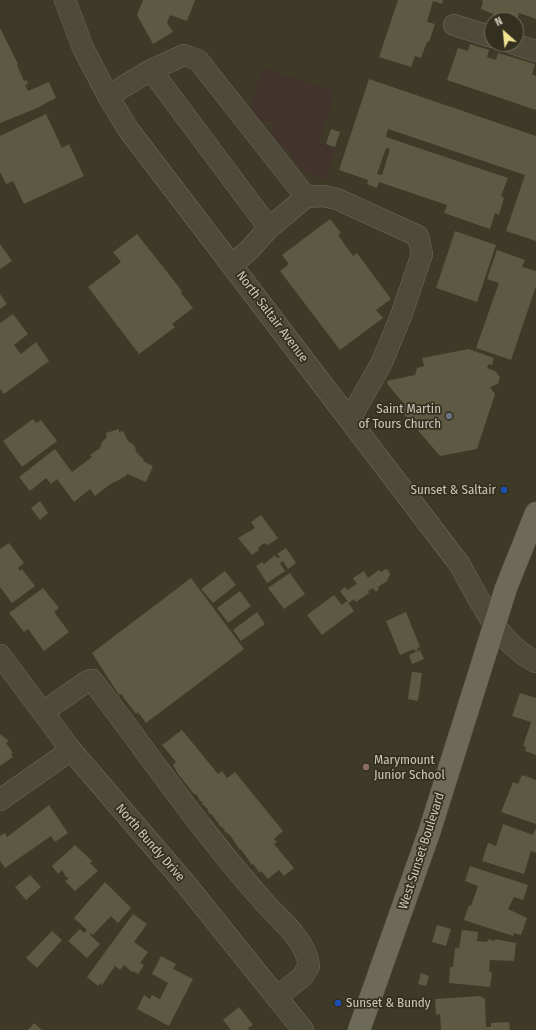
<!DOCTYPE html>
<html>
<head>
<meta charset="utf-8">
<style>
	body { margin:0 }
	#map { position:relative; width:536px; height:1030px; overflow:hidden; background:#3e3a27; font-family:"Fira Sans Condensed",sans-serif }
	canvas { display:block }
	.north { position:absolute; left:484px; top:12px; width:40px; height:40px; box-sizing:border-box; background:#34301f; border:1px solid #706c5c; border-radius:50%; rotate:333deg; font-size:11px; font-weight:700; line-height:16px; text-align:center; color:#c9c6b7 }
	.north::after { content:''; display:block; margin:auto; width:14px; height:18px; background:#f2e493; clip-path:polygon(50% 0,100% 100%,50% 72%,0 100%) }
</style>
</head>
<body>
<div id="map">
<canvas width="536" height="1030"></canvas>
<div class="north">N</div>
</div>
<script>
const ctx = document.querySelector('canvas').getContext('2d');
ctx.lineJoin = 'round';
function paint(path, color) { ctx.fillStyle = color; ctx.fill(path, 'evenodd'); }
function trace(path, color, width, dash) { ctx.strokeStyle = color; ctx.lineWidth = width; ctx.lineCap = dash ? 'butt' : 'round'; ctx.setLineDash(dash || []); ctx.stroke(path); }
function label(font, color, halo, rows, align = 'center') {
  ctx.font = font + ' "Fira Sans Condensed",sans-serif'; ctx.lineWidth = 3.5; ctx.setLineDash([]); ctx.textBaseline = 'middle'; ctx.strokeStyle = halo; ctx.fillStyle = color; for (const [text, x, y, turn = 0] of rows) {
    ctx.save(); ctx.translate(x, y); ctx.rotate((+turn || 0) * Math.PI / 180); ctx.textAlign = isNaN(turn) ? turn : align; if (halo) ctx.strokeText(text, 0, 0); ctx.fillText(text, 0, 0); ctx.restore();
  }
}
paint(new Path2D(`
	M262,68L335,91L319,143L336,149L325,180L302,171L291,154L272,135L275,124L248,115Z`), '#43332d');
paint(new Path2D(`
	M143,0H195L187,21L170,15L167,23L173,32L153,44L137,15Z
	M398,0H443L442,4L433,1L427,22L435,24L429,42H427L421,58L415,56L411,67L379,57Z
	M482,0H536V19L519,13L517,20L498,16L481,9L483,2Z
	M0,28L18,64L17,65L24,81L27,80L28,84L25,85L28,91L49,82L56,98L35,109L0,123Z
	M470,44L489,50L487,57L496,60L498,53L535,64L532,74L536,76V110L447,80L458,48L468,51Z
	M369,79L536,136V241L506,231L525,175L388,129L386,137L508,178L501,196L504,198L499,215L495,213L490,229L444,213L447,205L379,182L377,188L367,184L368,180L339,170ZM386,148L390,149L382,175L377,174Z
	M46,114L62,148L69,144L84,176L24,204L13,181L6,184L0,172V136Z
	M331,129L340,132L335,147L326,144Z
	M330,219L341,233L338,235L353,256L357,253L391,299L376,310L383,318L340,350L280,271L289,264L282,255Z
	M455,231L496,245L477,302L436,288Z
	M137,234L182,291L181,293L193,308L172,324L175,327L139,354L88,287L121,262L113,252Z
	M0,244L12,261L0,269Z
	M497,250L525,260L522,267L536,271V286L511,360L476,348L499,283L487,279Z
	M0,294L7,304L0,309Z
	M13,314L28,334L14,345L21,354L36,342L49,361L4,394L0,389V323Z
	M469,349L494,358L492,365L489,364L487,368L495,371L500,377L498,384L490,387L495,394L477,449L440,456L403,413L405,405L388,385L387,381L415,375L417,368L424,366L422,358Z
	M33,419L36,423L41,420L57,441L22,467L3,441Z
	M119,429V432L123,431L128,441L135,446L136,452L144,460L143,461L153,466L146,482L127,474L126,476L109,485L95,496L90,489L74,502L57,479L51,484L46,478L30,491L19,477L55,449L72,472L92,457L90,455L100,448L102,442L107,437L106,433Z
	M40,501L48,513L40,520L31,508Z
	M261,515L278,538L268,545L264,543L258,548L259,550L252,555L238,538L255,528L251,522Z
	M9,543L24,563L18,568L20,571L22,569L35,586L12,603L0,587V549Z
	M286,548L296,563L288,569L283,561L280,563L285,571L267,583L256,566L262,562L264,564L275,555L277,558L280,557L277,554Z
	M385,569L388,570L390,574L387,581L378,587L379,589L376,592L373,588L368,591L369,593L356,602L354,599L349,603L340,591L345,587L347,590L357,584L353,578L364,571L368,578L379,570L381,572Z
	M225,571L236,585L213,603L201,589Z
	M290,573L305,594L284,609L268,588Z
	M191,578L244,649L146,723L138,712L136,714L121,694L119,695L92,653Z
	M43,588L59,608L54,612L69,632L44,651L28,629L24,632L9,613Z
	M240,591L251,606L228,623L217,608Z
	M334,595L342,605L347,601L354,611L322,635L307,615Z
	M257,612L265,624L241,641L233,630Z
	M406,612L420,647L417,648L418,650L415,651L414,649L400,655L386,621Z
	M420,650L424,659L412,664L409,655Z
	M412,672L422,673L418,701L408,699Z
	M520,693L536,698V755L525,751L526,747L523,746L531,722L512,716Z
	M182,730L218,774L222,771L227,778L235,772L283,831L274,839L277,842L274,844L294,868L284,876L279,870L268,879L261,871L260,873L253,864L252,865L241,849L240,850L230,835L224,831L225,830L218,824L219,822H217L212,814L211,815L207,810L208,809L201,803L203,802L200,801L197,795L194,794L178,774L173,765L176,762L162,745Z
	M0,734L9,741L6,743L13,753L11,754L13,757L0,766Z
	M522,775L536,780V824L501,812L513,782L518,784Z
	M49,805L68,833L55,842L51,836L5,868L0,861V836L5,833L7,837Z
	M503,824L533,835L536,828V853L531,851L524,874L482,861L488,843L496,846Z
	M75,845L92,861L90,863L98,871L75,891L65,881L69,878L66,877L62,870L58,874L52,866Z
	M470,866L528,885L523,900L514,897L508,909L527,918L521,935L514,933L513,936L464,920L469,905L471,906L478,886L465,881Z
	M30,875L41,887L26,900L15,887Z
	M105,882L131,908L118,923L111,916L93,935L91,933L90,935L100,944L87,958L68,941L80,929L84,933L87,930L74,918Z
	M133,914L147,924L134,942L148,952L140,963L144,965L138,974L133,971L132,972L124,965L120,970L115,966L102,985L100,983L98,986L87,977Z
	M437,925L451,929L446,946L432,942Z
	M462,930L478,932L477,941L487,942L488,939L495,941V939L516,943L514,961L490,960L489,972H492L490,987L449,983L450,967H453L455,948H459Z
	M52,931L62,940L37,968L26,958Z
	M161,956L176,964L173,969L193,979L169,1026L137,1009L144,995L150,999L152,995L160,999L168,983L152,974Z
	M421,973L429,976L426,986L418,984Z
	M480,996L485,999L486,1027H491V1023L509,1022L510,1030H441L440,1014L436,1015L435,999Z
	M239,1007L253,1025L248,1028L249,1030H231L223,1020Z
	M34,1023L42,1030H28Z`), '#5d5943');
const minor = new Path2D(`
	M65,0L83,48L108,96L128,129L460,565C480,601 498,643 536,662
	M454,25L492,37
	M514,44L536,51
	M151,70L269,228
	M108,96L151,70L184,55L198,60L306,197
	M232,265L249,250L269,228L306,197L323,196L337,199L418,236L422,254L401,316L382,362L350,419
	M0,655L71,750L185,883L303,1030
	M43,712L86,682L92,680C149,754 202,833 265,903C282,922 306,940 309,966L302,977L278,996
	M0,800L71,750`);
const major = new Path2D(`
	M359,1030L429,833L506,588L536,513`);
trace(minor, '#6e6b5b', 22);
trace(major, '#5a5747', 23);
trace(minor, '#4e4b3a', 21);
trace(major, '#6e6a59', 22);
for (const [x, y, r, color] of [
	[449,416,4,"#6b7280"],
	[504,490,4,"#1a4fb4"],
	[366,767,4,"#8d6e63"],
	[338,1003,4,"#1a4fb4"]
]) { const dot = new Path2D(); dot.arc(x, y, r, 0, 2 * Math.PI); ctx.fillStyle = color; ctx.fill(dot); trace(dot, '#34301f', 1.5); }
label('13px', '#c9c6b7', '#34301f', [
	["North Saltair Avenue",272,317,53],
	["North Bundy Drive",150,843,49],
	["West Sunset Boulevard",422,851,-72]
]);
label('13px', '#c9c6b7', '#34301f', [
	["Saint Martin",441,409],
	["of Tours Church",441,424],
	["Sunset & Saltair",496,490],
	["Marymount",374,760,"left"],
	["Junior School",374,775,"left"],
	["Sunset & Bundy",346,1003,"left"]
], 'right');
</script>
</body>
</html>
